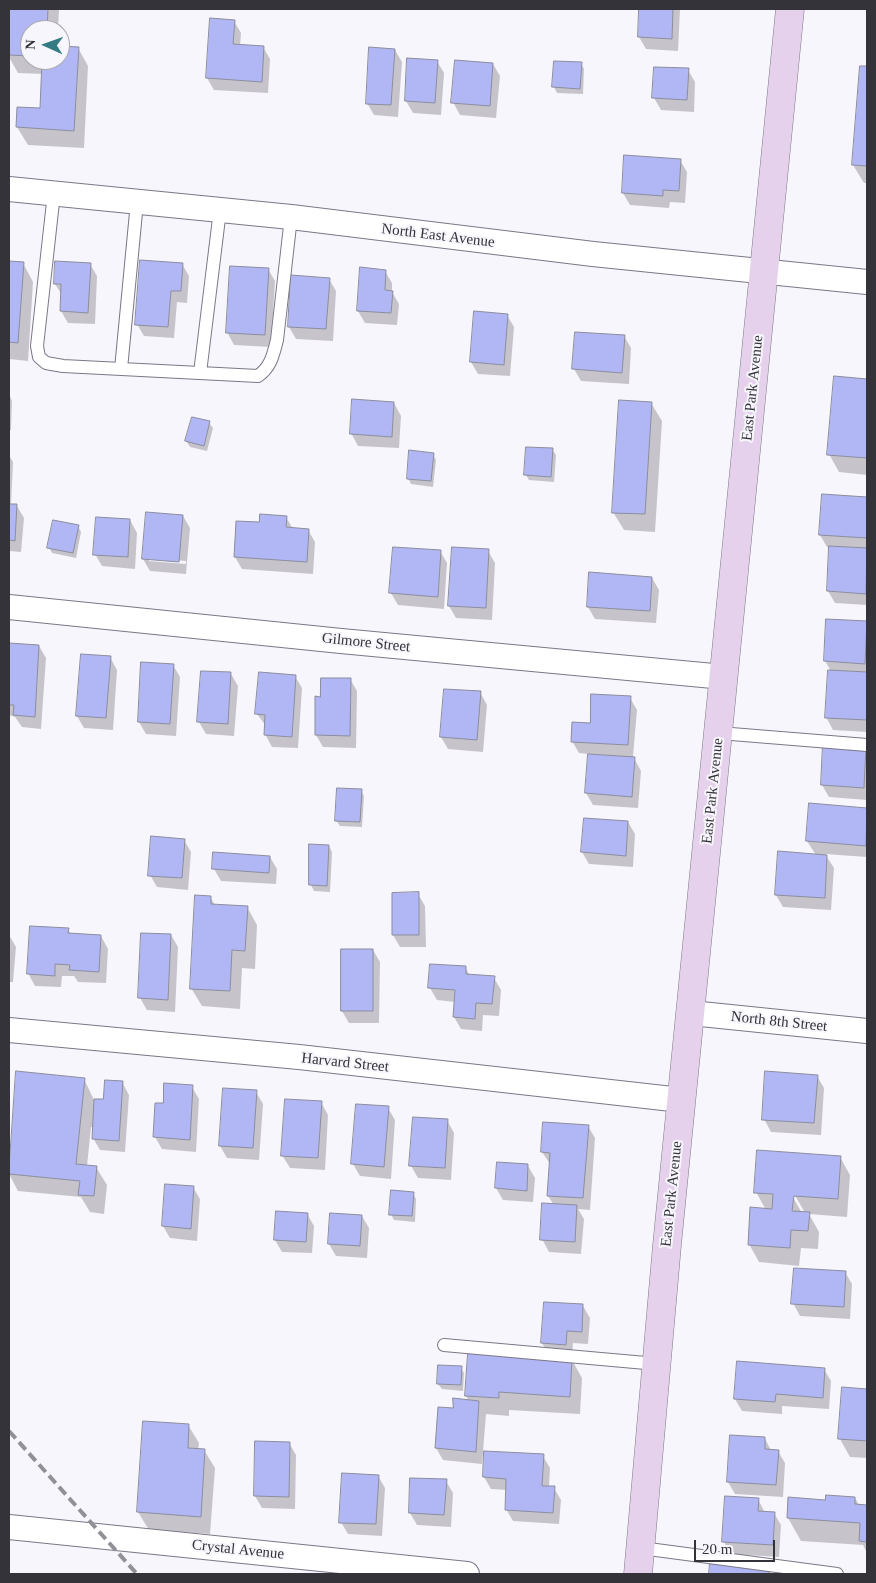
<!DOCTYPE html>
<html>
<head>
<meta charset="utf-8">
<style>
	body { margin:0 }
	#map { position:relative; width:876px; height:1583px; overflow:hidden; background:#f8f6fd; font-family:"Times New Roman",serif }
	canvas { display:block }
	.frame { position:absolute; inset:0; border:10px solid #35333a; pointer-events:none }
	.north { position:absolute; left:20px; top:20px; width:50px; height:50px; box-sizing:border-box; background:#f8f6fd; border:1px solid #aaa8af; border-radius:50%; rotate:272deg; font-size:14px; font-weight:700; line-height:20px; text-align:center; color:#35333a }
	.north::after { content:''; display:block; margin:auto; width:18px; height:22px; background:#347c83; clip-path:polygon(50% 0,100% 100%,50% 72%,0 100%) }
	.scale { position:absolute; left:694px; top:1540px; width:81px; height:22px; box-sizing:border-box; border:2px solid #35333a; border-top:0; padding-left:6px; font-size:15px; line-height:18px; white-space:nowrap; color:#35333a; -webkit-text-stroke:4px #f8f6fd; paint-order:stroke }
</style>
</head>
<body>
<div id="map">
<canvas width="876" height="1583"></canvas>
<div class="frame"></div>
<div class="north">N</div>
<div class="scale">20 m</div>
</div>
<script>
const ctx = document.querySelector('canvas').getContext('2d');
ctx.lineJoin = 'round';
function paint(path, color) { ctx.fillStyle = color; ctx.fill(path, 'evenodd'); }
function trace(path, color, width, dash) { ctx.strokeStyle = color; ctx.lineWidth = width; ctx.lineCap = dash ? 'butt' : 'round'; ctx.setLineDash(dash || []); ctx.stroke(path); }
function label(font, color, halo, rows, align = 'center') {
  ctx.font = font + ' "Times New Roman",serif'; ctx.lineWidth = 4; ctx.setLineDash([]); ctx.textBaseline = 'middle'; ctx.strokeStyle = halo; ctx.fillStyle = color; for (const [text, x, y, turn = 0] of rows) {
    ctx.save(); ctx.translate(x, y); ctx.rotate((+turn || 0) * Math.PI / 180); ctx.textAlign = isNaN(turn) ? turn : align; if (halo) ctx.strokeText(text, 0, 0); ctx.fillText(text, 0, 0); ctx.restore();
  }
}
paint(new Path2D(`
	M10,9L59,10L58,30H30V60H60V47L78,48L88,66L84,148L28,145L17,127L41,109L43,74L18,73L9,57Z
	M640,9H680L678,51L646,49L639,37Z
	M234,21L241,33L240,46L263,47L270,59L268,93L214,90L207,78Z
	M395,50L402,62L398,117L374,115L367,103Z
	M408,59L437,61L444,73L441,115L413,113L406,101Z
	M581,63L584,69L583,94L557,93L554,87Z
	M493,64L500,76L496,118L460,115L453,102Z
	M861,67H867V183H864L853,165Z
	M656,68L688,70L695,82L694,112L661,110L654,98Z
	M680,160L687,172L685,203L670,202L669,208L630,205L623,193Z
	M9,263H23L33,282L28,361L9,359Z
	M90,264L97,276L95,324L68,323L61,311L62,295L55,284Z
	M182,264L189,276L187,303L177,302L174,338L144,336L137,324Z
	M268,269L275,281L271,347L234,345L227,332Z
	M385,271L392,283V292L399,304L397,325L365,323L358,311Z
	M329,279L336,291L333,341L296,339L289,327Z
	M507,315L514,327L510,376L478,374L471,362Z
	M624,336L631,348L629,384L581,381L574,369Z
	M835,378L867,380V475L839,472L829,454Z
	M9,394L12,401L11,430H9Z
	M394,403L401,416L399,448L358,446L351,433Z
	M651,403L662,421L655,532L624,530L613,512Z
	M209,423L213,428L207,451L190,447L186,441Z
	M552,449L556,455L554,482L529,480L526,475Z
	M433,454L436,460L433,487L411,484L408,478Z
	M9,455L13,462L11,505L17,506L24,518L21,552L9,551Z
	M823,496L867,498V605L835,603L828,591L830,547H827L820,535Z
	M183,516L190,528L186,574L150,571L143,559ZM149,558L186,561V564L149,561Z
	M286,517L293,529L308,530L315,542L313,574L242,569L235,557L237,522L260,524Z
	M130,520L137,533L135,569L102,566L95,554Z
	M78,526L81,532L76,558L52,553L49,547Z
	M394,548L440,551L447,563L444,609L398,605L391,593Z
	M488,551L495,563L492,620L456,618L449,606Z
	M652,578L659,590L656,623L595,619L588,607Z
	M867,623V732L833,730L826,717L831,671L825,661Z
	M9,644L39,646L46,658L41,729L22,727L15,717L9,715Z
	M110,657L117,670L113,730L84,728L77,716Z
	M173,665L180,677L176,736L146,734L139,722Z
	M231,674L238,686L234,736L206,734L199,722Z
	M295,676L302,688L298,748L272,747L265,734L266,726L257,714Z
	M350,679L357,691L356,748L323,747L316,735V698H322Z
	M480,692L487,705L483,752L448,749L441,737Z
	M630,698L637,710L633,756L641,771L638,808L593,805L586,793L589,754L579,753L572,741L591,724Z
	M824,744L867,750V800L829,797L822,785Z
	M361,790L364,796L362,827L340,826L336,820Z
	M810,805L867,809V857L825,854L834,868L831,910L783,907L776,895L816,855L807,841Z
	M628,822L635,834L633,867L589,864L582,852Z
	M184,840L191,852L188,890L157,887L150,875Z
	M329,846L332,852L330,892L314,891L311,885Z
	M270,857L277,869L276,884L221,881L214,869Z
	M418,894L425,906L426,947H400L393,935Z
	M210,897L215,905L247,907L257,925L255,969L242,968L240,1009L202,1006L191,988Z
	M68,930L71,934L101,936L108,949L106,983L78,982L74,976H62L61,987L35,986L28,973Z
	M9,935L16,947L13,982H9Z
	M171,935L178,947L175,1012L147,1010L140,998Z
	M373,950L380,962L379,1023H349L342,1011Z
	M431,965L465,967L470,976L494,978L501,990L499,1016L483,1015L482,1031L461,1029L454,1017L455,1002L437,1000L430,988Z
	M17,1073L84,1079L94,1100L104,1101L122,1082L129,1095L125,1152L100,1150L93,1138L94,1127H91L87,1166L96,1167L107,1185L104,1214L90,1212L81,1197L18,1191L9,1174Z
	M817,1076L824,1088L821,1135L771,1132L764,1119Z
	M192,1087L199,1099L196,1152L162,1149L155,1137L157,1104L164,1105Z
	M256,1092L263,1104L259,1160L227,1158L220,1146Z
	M321,1102L328,1115L325,1170L290,1168L282,1155Z
	M357,1105L388,1108L395,1120L391,1179L360,1176L353,1164Z
	M447,1120L454,1133L451,1180L418,1178L411,1166Z
	M588,1126L595,1138L590,1210L578,1209L584,1219L581,1254L549,1252L542,1239L554,1205L548,1196L550,1164L542,1152Z
	M840,1157L850,1175L847,1217L809,1214L819,1232L818,1249L801,1248L799,1266L759,1262L749,1244L766,1210L756,1192ZM792,1190L805,1213H802L790,1192Z
	M498,1163L528,1166L535,1178L533,1202L503,1200L496,1188Z
	M166,1185L193,1187L200,1199L197,1241L170,1238L163,1226Z
	M413,1193L416,1199L415,1222L394,1220L391,1214Z
	M307,1214L314,1226L312,1253L282,1252L275,1240Z
	M362,1216L369,1228L367,1258L336,1256L329,1244Z
	M845,1272L852,1284L850,1319L800,1316L793,1303Z
	M545,1303L583,1306L590,1318L588,1344L573,1343L572,1357L549,1355L542,1343Z
	M572,1360L582,1378L580,1414L509,1410V1416L486,1414L482,1464L443,1460L436,1448L439,1408L454,1409L469,1401L466,1396Z
	M461,1368L464,1373L463,1391L442,1389L438,1384Z
	M824,1369L831,1381L829,1409L782,1406V1414L742,1411L735,1399Z
	M844,1389L867,1390V1458L850,1457L840,1439Z
	M188,1425L199,1443L198,1450H204L215,1468L210,1534L149,1530L138,1512Z
	M765,1439L771,1450L778,1451L785,1463L783,1497L735,1494L728,1482Z
	M289,1443L296,1455L295,1509L262,1508L255,1496Z
	M543,1456L550,1468L549,1487L554,1488L561,1500L559,1524L513,1521L506,1509L507,1490L491,1489L484,1477Z
	M378,1476L385,1488L382,1536L348,1534L341,1522Z
	M446,1481L453,1493L451,1527L417,1525L410,1513Z
	M855,1498L859,1505L867,1506V1553L863,1545L801,1541L788,1518L789,1499L827,1501Z
	M758,1499L765,1513H774L781,1525L779,1557L731,1554L724,1542Z
	M711,1564L768,1567L772,1574H710Z`), '#0003');
const building = new Path2D(`
	M9,9H48L47,30H30V56L9,55Z
	M639,9H673L672,39L638,37Z
	M210,18L235,20L233,44L264,46L262,82L206,78Z
	M60,46L79,47L74,131L16,127L17,107L40,108L42,60H60Z
	M369,47L395,49L391,105L366,104Z
	M407,58L438,60L435,103L405,101Z
	M455,60L493,63L490,106L451,103Z
	M554,61L582,62L580,89L552,87Z
	M860,66H867V166L852,165Z
	M654,67L689,68L687,100L652,98Z
	M624,155L681,159L679,191L663,190V196L622,193Z
	M140,260L183,263L181,291H171L168,327L135,325Z
	M9,261L24,262L18,343L9,342Z
	M55,261L91,263L88,313L60,311L61,284H54Z
	M230,266L269,268L265,335L226,333Z
	M360,267L386,270L385,290L393,291L391,313L357,311Z
	M291,275L330,278L326,329L288,327Z
	M474,311L508,314L504,365L470,362Z
	M575,332L625,335L622,373L572,369Z
	M834,376L867,379V458L827,455Z
	M352,399L394,402L392,437L350,434Z
	M619,400L652,402L645,514L612,513Z
	M192,417L210,421L204,446L185,441Z
	M526,447L553,448L551,477L524,475Z
	M409,450L434,453L431,481L407,479Z
	M822,494L867,497V538L819,535Z
	M9,504H17L15,541L9,540Z
	M146,512L183,515L179,562L142,559Z
	M260,514L287,516L286,527L309,529L307,562L234,557L236,521L259,522Z
	M96,517L130,519L128,557L93,555Z
	M53,520L79,525L73,553L47,548Z
	M829,546L867,548L866,594L827,591Z
	M393,547L441,550L438,597L389,593Z
	M452,547L489,549L486,608L448,606Z
	M589,572L652,577L650,611L587,607Z
	M826,619L867,621L865,664L824,661Z
	M9,643L39,645L35,717L13,715L14,705H9Z
	M81,654L111,656L106,718L76,716Z
	M141,662L174,664L170,724L138,722Z
	M828,670L867,672V720L825,718Z
	M201,671L231,672L228,724L197,722Z
	M259,672L296,675L292,737L264,735L265,715L255,714Z
	M321,678H351L350,736L315,735V696L320,697Z
	M444,689L481,691L477,740L440,737Z
	M591,694L631,696L628,745L571,742L572,722L590,723Z
	M823,743L866,746L864,788L821,785Z
	M588,754L635,757L632,797L585,793Z
	M337,788L362,789L360,822L335,821Z
	M809,803L867,808L866,846L806,841Z
	M584,818L628,821L626,856L581,852Z
	M151,836L185,839L182,878L148,876Z
	M309,844L329,845L327,886L309,885Z
	M778,851L827,855L825,898L775,895Z
	M213,852L270,856L269,873L212,869Z
	M419,892V935H392V893Z
	M195,895L211,896V904L248,906L245,951L232,950L230,991L190,989Z
	M30,926L69,928L68,933L101,935L99,972L69,970L70,965L55,964V976L27,974Z
	M141,933L171,934L168,1000L138,998Z
	M341,949H373V1011H341Z
	M430,964L466,966V974L495,976L492,1004L476,1003L475,1019L453,1017L455,990L428,988Z
	M16,1071L85,1078L76,1164L97,1166L94,1196L78,1195L80,1181L9,1174Z
	M765,1071L818,1075L814,1123L762,1120Z
	M105,1080L123,1081L119,1141L92,1139L94,1099H103Z
	M164,1083L193,1085L190,1140L153,1137L155,1103H163Z
	M223,1088L257,1090L253,1148L219,1146Z
	M285,1099L322,1101L318,1158L281,1156Z
	M356,1104L389,1106L384,1167L351,1164Z
	M413,1117L448,1119L445,1168L409,1166Z
	M543,1122L589,1125L583,1198L547,1196L550,1153L541,1152Z
	M757,1150L841,1156L838,1199L794,1196L792,1211L810,1212L808,1231L791,1230L790,1248L748,1245L750,1207L772,1209L773,1194L754,1193Z
	M497,1162L528,1164L527,1191L495,1188Z
	M165,1184L194,1186L191,1229L162,1226Z
	M391,1190L414,1192L412,1216L389,1215Z
	M542,1203L577,1205L575,1242L540,1240Z
	M276,1211L308,1213L306,1242L274,1240Z
	M330,1213L362,1215L360,1246L328,1244Z
	M794,1268L846,1271L844,1307L791,1304Z
	M544,1302L583,1304L582,1332L567,1331L566,1345L541,1343Z
	M468,1353L572,1359L570,1397L499,1392V1398L465,1396Z
	M737,1361L825,1368L823,1398L776,1394L775,1402L734,1399Z
	M438,1365L462,1366L461,1385L437,1384Z
	M842,1387L867,1389V1441L838,1439Z
	M453,1398L479,1401L476,1452L435,1448L438,1407L453,1408Z
	M143,1421L189,1424L188,1448L205,1449L201,1517L137,1512Z
	M730,1435L765,1437V1449L779,1450L776,1485L727,1482Z
	M255,1441L290,1442L289,1497L254,1496Z
	M484,1451L544,1454L542,1486H555L553,1513L505,1510L506,1479L483,1477Z
	M342,1473L379,1475L376,1524L339,1523Z
	M410,1478L447,1479L444,1515L409,1513Z
	M826,1495L855,1497V1504L867,1505V1542L859,1541L860,1523L787,1518L788,1497L825,1500Z
	M725,1496L759,1498L758,1511L775,1512L773,1545L722,1542Z
	M710,1562L769,1566L768,1574H709Z`);
paint(building, '#b0b7f4');
trace(building, '#8b8d9d', 1);
const service = new Path2D(`
	M54,193L37,346L39,357L46,363L63,366L258,376C271,367 273,355 277,340L291,217
	M121,369L137,202
	M200,373L220,210
	M719,733L867,745
	M444,1345L657,1364
	M641,1548L837,1574`);
const minor = new Path2D(`
	M9,189L291,217L593,254L867,282
	M9,607L341,641L724,677
	M691,1013L867,1031
	M9,1030L299,1057L681,1100
	M9,1527L467,1574`);
const secondary = new Path2D(`
	M638,1574L667,1245L790,9`);
trace(service, '#7b7786', 14);
trace(minor, '#7b7786', 26);
trace(secondary, '#7b7786', 29);
trace(service, '#fff', 12);
trace(minor, '#fff', 24);
trace(secondary, '#e6d1ec', 28);
trace(new Path2D(`
	M9,1431L137,1574`), '#929097', 4, [10, 5]);
label('15px', '#35333a', '#f8f6fd', [
	["North East Avenue",438,236,7],
	["East Park Avenue",753,388,-84],
	["Gilmore Street",366,643,6],
	["East Park Avenue",713,791,-84],
	["North 8th Street",779,1022,6],
	["Harvard Street",345,1063,6],
	["East Park Avenue",672,1194,-84],
	["Crystal Avenue",238,1550,6]
]);
</script>
</body>
</html>
